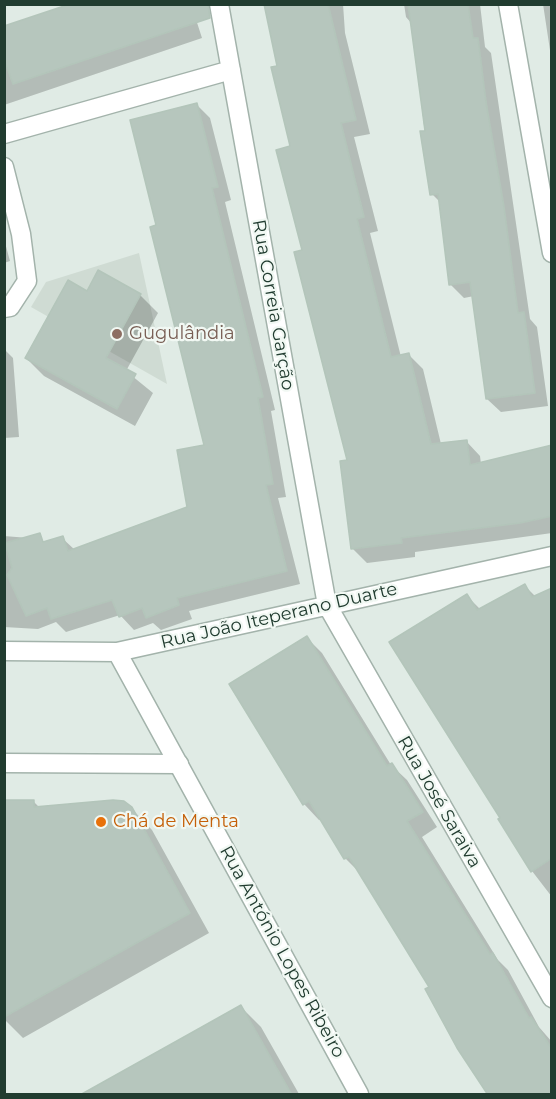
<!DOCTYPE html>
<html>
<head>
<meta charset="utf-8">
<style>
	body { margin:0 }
	#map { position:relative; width:556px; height:1099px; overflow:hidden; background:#e0ebe5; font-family:Montserrat,sans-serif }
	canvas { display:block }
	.frame { position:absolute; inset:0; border:6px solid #213c30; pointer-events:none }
</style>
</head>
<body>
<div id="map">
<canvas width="556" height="1099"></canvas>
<div class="frame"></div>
</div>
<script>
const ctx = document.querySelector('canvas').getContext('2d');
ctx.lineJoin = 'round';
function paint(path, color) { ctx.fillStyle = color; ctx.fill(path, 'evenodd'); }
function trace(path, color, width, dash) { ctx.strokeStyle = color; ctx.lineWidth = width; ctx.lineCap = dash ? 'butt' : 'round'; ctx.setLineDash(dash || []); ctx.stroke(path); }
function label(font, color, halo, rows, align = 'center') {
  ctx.font = font + ' Montserrat,sans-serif'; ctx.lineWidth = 4.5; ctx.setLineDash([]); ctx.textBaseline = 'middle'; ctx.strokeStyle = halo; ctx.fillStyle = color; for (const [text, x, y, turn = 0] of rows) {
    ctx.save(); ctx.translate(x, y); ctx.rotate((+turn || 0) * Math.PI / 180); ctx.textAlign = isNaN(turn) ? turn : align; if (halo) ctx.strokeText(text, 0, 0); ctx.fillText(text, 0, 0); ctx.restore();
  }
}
paint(new Path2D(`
	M139,253L167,384L31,307L46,282Z`), '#cfdbd3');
paint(new Path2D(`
	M191,4L202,38L4,105V28Z
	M265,4H343L345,33L370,134L354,137L378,231L370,233L401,357L409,355L423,369L441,444L466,441L480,456L481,464L552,447V533L415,552V557L367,563L353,549L349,461L303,251L292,147Z
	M404,4H480L485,47L491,53L530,319L537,327L548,406L501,412L487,399L474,296L464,298L450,284L440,202L432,194L412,24L406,17Z
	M543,4H552V57H551Z
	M197,105L210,118L231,200L225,202L275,410L271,411L286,497L278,498L300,584L189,611L192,619L161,630L153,623L134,630L120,615L66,632L56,622L38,629L4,627V536L41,539L45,543L62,538L75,550L189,508L205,446L158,226Z
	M4,239L10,261L4,263Z
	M87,293L140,295L158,313L126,371L153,393L135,426L44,376L26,358Z
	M4,349L13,358L19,437L4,438Z
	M525,586L536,597L552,590V897L532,871L503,818L467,596L481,610Z
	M307,638L322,653L391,765L407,780L437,827L422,837L498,960L508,970L539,1027L552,1042V1094L431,987L361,874L346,859L321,819L319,820L304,804L231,685Z
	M4,802H34L40,808H131L152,830L209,933L23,1038L4,1019Z
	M241,1007L261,1027L299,1094H83Z`), '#0003');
const building = new Path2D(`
	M70,4H208L210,18L13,84L4,59V26Z
	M264,4H328L356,120L341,123L364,217L357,219L391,357L409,353L431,444L467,440L470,465L552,445V516L520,523L401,538L402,543L351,549L340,461L347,460L294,252L302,250L276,150L290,146L271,67L277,66Z
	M408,4H468L473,38H478L486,102L504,207L518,313L524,312L535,393L486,399L470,282L449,285L438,194L430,195L420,131H425Z
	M197,103L218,187L212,188L263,397L258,398L273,484L266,485L287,571L177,598L179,605L146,618L142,608L119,617L112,600L51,619L47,608L26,616L7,575L12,568L5,543L40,533L43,542L63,536L68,551L187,507L177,450L204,445L150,227L156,225L130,120Z
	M98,270L141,294L106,358L136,374L117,409L25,358L68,280L87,291Z
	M525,584L532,597L552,588V858L531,872L498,819L500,818L389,642L467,594L477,610Z
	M307,636L387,766L392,763L423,812L407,821L490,954L493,953L529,1018L531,1017L552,1049V1095H488L457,1048L425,989L429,987L349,857L344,859L309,801L303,805L229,684Z
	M4,800H34V807L113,800L124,801L132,807L190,913L4,1017Z
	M241,1005L292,1095H80L200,1028Z`);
paint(building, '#b6c6bd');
trace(building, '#b3c5ba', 1.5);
const service = new Path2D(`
	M4,763L179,764`);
const minor = new Path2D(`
	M219,4L327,605L552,998
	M508,4L552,253
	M4,134L231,70
	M4,167L21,234L27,281L10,307L4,308
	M4,651L117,652L552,556
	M117,652L359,1094`);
trace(service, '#a3b3ab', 21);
trace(minor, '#a3b3ab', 21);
trace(service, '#fff', 18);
trace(minor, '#fff', 18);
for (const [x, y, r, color] of [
	[117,334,6,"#8d6e63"],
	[101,822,6,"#e8710a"]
]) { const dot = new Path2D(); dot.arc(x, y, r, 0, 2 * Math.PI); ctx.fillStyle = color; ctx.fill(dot); trace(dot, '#f1f8f3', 2); }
label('18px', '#213c30', '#f1f8f3', [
	["Rua Correia Garção",273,305,80],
	["Rua João Iteperano Duarte",279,616,-13],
	["Rua José Saraiva",439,802,60],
	["Rua António Lopes Ribeiro",282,952,61]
]);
label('18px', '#785e54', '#f1f8f3', [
	["Gugulândia",129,334]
], 'left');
label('18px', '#c56008', '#f1f8f3', [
	["Chá de Menta",113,822]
], 'left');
</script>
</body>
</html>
